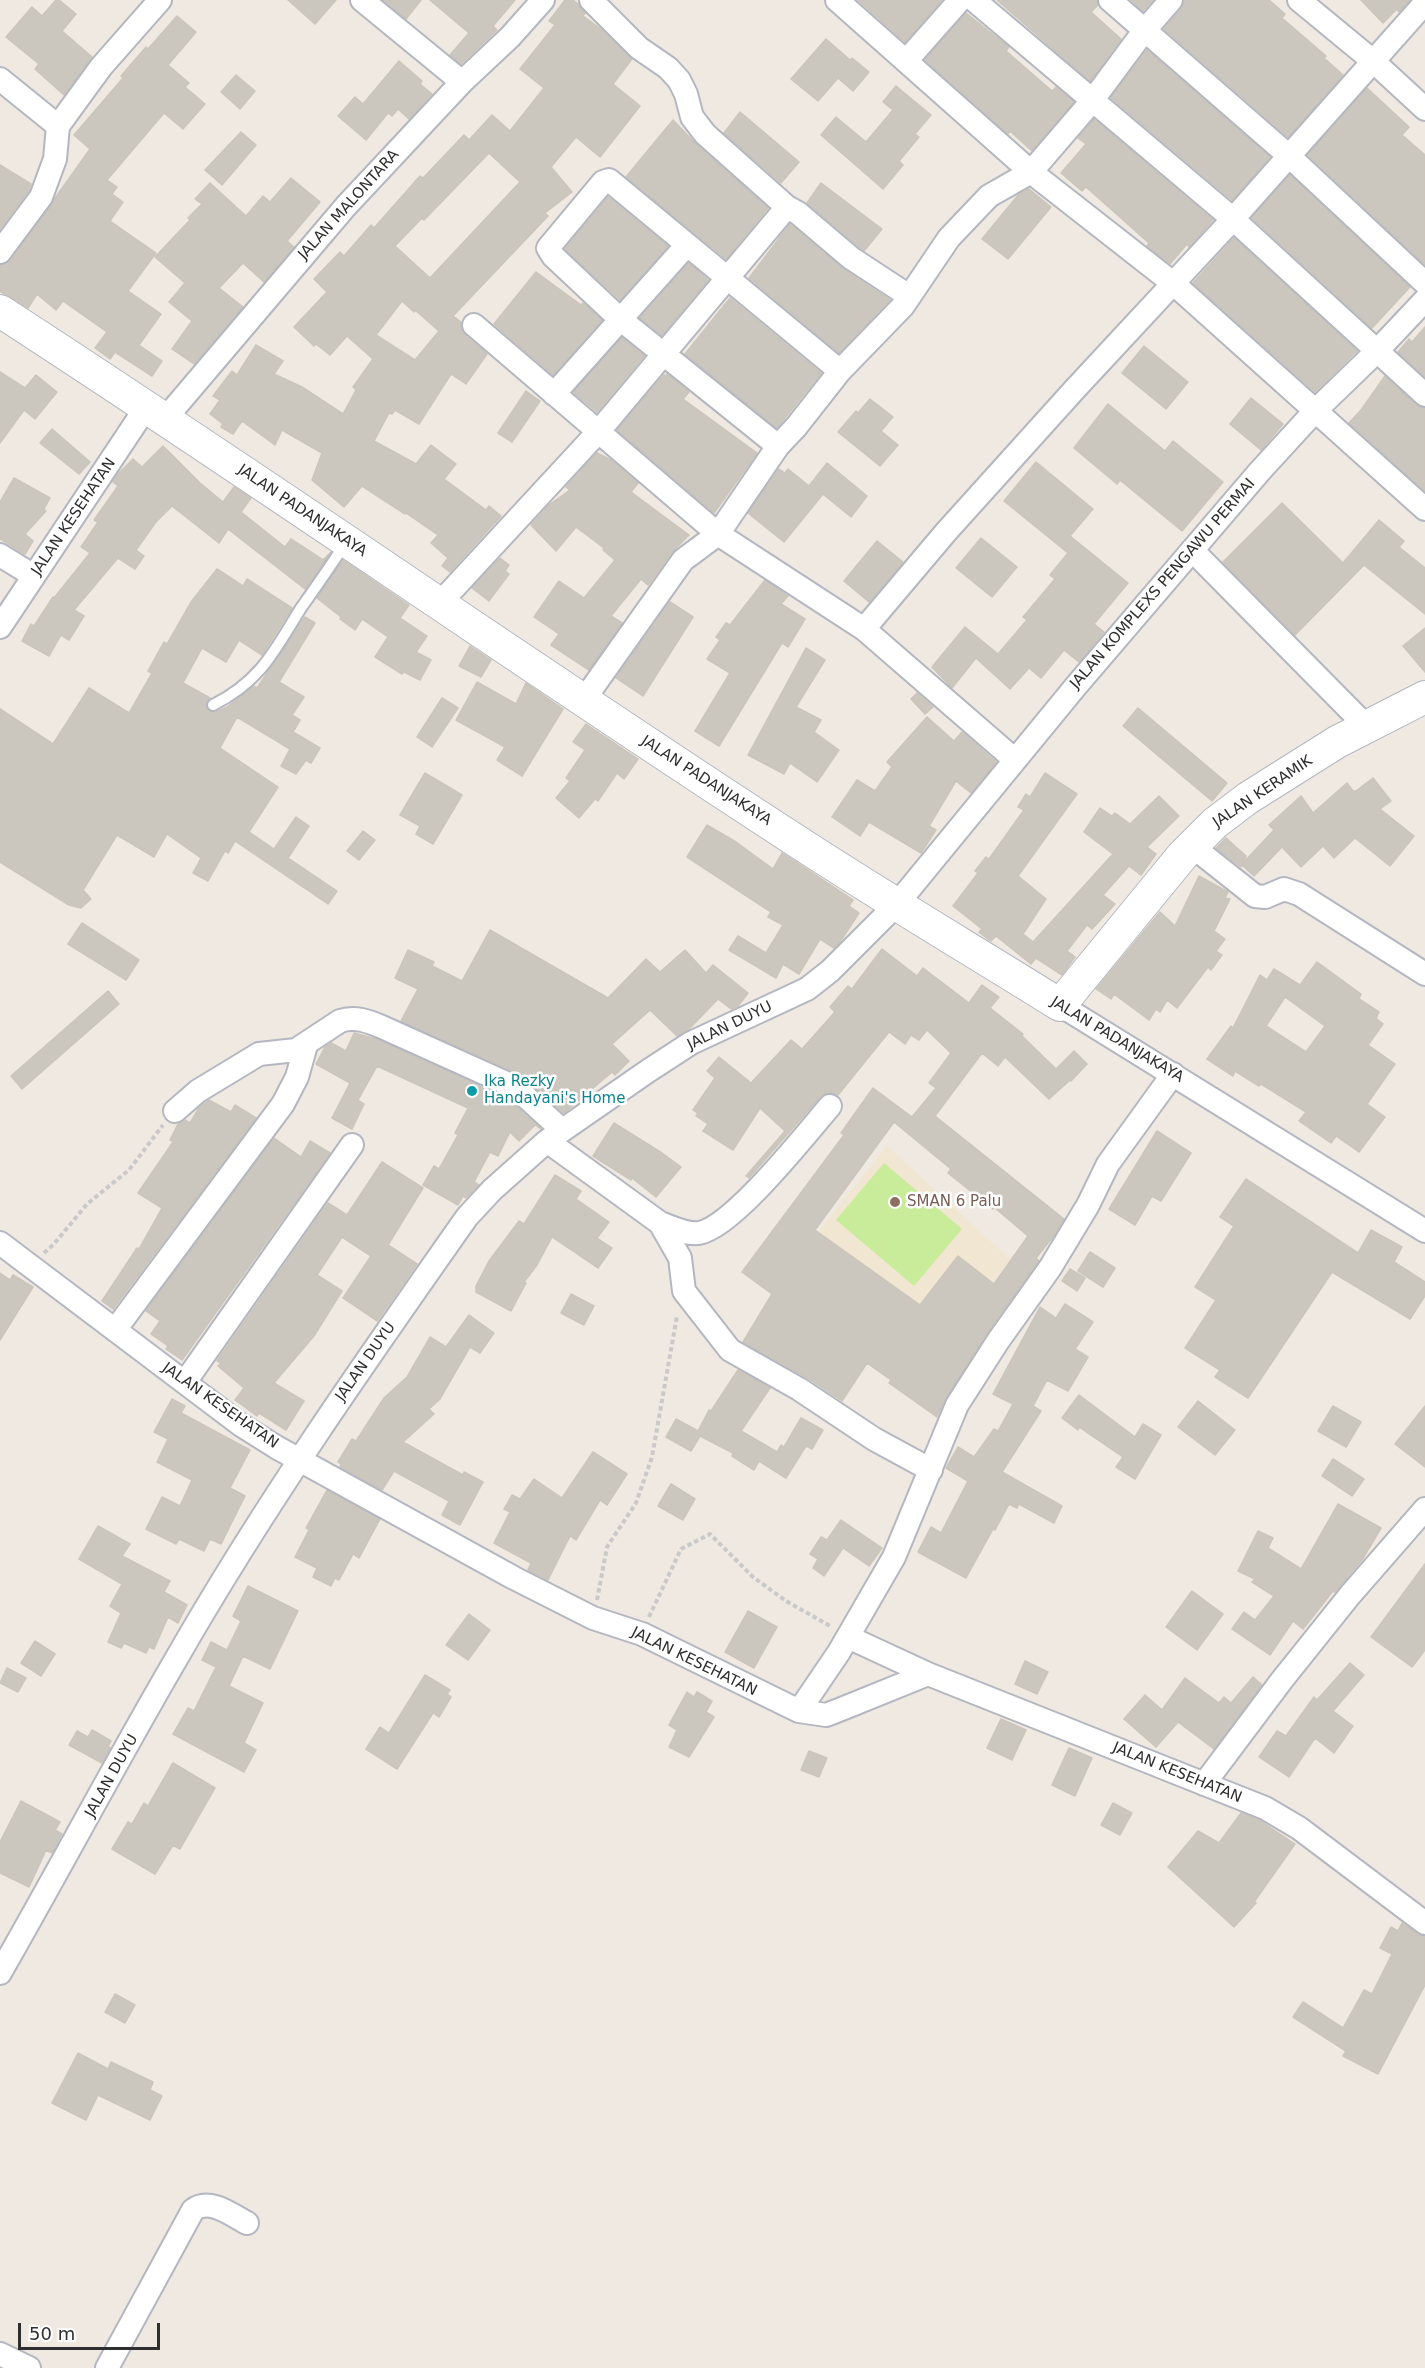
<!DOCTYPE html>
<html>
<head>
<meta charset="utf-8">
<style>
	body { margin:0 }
	#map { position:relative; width:1425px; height:2368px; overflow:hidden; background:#efe9e1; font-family:"DejaVu Sans",sans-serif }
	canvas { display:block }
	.scale { position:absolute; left:18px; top:2323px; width:142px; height:27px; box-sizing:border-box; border:3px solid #2e2e2e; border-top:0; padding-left:8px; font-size:18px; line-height:21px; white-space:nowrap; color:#2e2e2e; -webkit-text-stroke:4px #fff; paint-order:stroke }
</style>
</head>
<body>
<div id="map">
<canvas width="1425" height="2368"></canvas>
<div class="scale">50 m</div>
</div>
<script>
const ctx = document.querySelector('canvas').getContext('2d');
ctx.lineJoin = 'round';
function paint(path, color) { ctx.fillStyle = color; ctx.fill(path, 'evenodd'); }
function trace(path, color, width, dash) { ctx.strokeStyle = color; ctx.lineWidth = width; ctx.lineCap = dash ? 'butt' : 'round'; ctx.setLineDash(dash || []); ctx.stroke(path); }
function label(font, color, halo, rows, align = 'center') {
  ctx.font = font + ' "DejaVu Sans",sans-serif'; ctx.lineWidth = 5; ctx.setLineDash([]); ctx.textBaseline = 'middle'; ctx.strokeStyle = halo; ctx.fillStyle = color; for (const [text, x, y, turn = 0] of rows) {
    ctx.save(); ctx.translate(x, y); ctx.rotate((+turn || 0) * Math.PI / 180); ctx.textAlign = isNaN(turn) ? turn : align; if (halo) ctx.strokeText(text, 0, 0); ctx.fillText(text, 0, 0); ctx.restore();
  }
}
paint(new Path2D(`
	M887,1146L1010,1259L932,1359L794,1262Z`), '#f0e6d1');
paint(new Path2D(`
	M884,1163L962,1229L914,1286L836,1220Z`), '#c9ec9a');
const building = new Path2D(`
	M56,0H59L76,14L62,31L92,57L64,95L35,69L39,64L6,37L32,7L42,16Z
	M288,0H336L315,24Z
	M383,0H421L406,19Z
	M430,0H515L493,26L497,30L461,64L450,55L469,33Z
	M565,0H573L578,4L585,13L583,16L601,29L632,59L613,84L640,106L600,157L576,137L551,167L572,192L545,213L548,216L453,316L461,322V329L465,335L487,354L466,384L451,374L419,424L395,410L392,414L389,413L374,441L416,464L431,445L456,464L444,479L486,510L489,506L501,516L450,572L442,566L448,558L431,543L438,535L406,513L405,514L362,486L344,507L312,480L322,453L282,430L275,445L242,421L233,434L221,427L223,424L210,414L220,400L213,396L232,371L237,375L256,345L283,361L274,374L302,387L343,414L356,390L353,387L373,359L347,336L330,355L316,344L314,346L294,327L327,292L314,279L340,252L344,256L371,225L374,228L420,176L423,178L464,135L469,140L492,115L510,131L544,88L520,69L555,25L549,21ZM489,153L520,182L430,278L395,246L422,218L424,220ZM402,301L414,312L415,310L439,331L415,360L376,335Z
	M858,0H942L905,42Z
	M997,0H1097L1098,5L1091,12L1121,39L1090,81Z
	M1131,0H1153L1143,11Z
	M1184,0H1269L1285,14L1282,18L1326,56L1324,58L1343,75L1288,137L1164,29L1181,9Z
	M1361,0H1410L1399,12L1397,9L1383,23Z
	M966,13L1009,47L1006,51L1052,91L1056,87L1074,102L1032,151L1010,131L1008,134L925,60Z
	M177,16L196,32L168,65L189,83L185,87L205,104L183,129L164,113L107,180L117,187L112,194L123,202L110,221L156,253L128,291L161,314L139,345L162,361L152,376L115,352L110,359L95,348L107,332L63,301L56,310L37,294L28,308L0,291V265L11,260L90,149L74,135L123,78L121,76L146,47L148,49Z
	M826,39L850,60L852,58L869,72L853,91L838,78L818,101L791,79Z
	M1147,50L1270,157L1232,200L1111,98Z
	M399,61L422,81L420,84L432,94L409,119L398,109L392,116L388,113L366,140L338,116L355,97L363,104Z
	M236,75L255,91L240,109L221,92Z
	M896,86L931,115L915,134L919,137L899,161L903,165L883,189L821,135L836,117L866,142L893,110L883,102Z
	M1367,88L1409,127L1402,135L1425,155V265L1308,155Z
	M740,112L799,162L781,183L724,133Z
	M1094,119L1213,220L1189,247L1187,244L1170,264L1147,246L1149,243L1086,187L1082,191L1061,173L1086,144L1078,138Z
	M673,120L696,144L768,208L726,259L626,177Z
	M241,132L256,145L222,185L205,170Z
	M0,165L31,184L29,190L0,229Z
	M1290,175L1410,287L1372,328L1252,218Z
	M291,178L320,202L287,241L294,247L264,282L243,263L219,288L243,307L194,364L172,349L192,321L169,302L185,283L155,257L190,220L188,218L202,204L195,199L210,183L246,216L263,196L270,202Z
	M821,183L882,229L864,251L807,203Z
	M1029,189L1051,207L1008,259L982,239L1019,194Z
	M608,197L668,246L620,300L565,249Z
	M790,224L842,268L890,300L839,353L749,278Z
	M1234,238L1357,351L1315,392L1193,283Z
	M689,263L708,280L662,335L640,318Z
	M536,272L581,305L583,303L602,320L553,375L494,324Z
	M730,298L821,373L777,428L685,354Z
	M1425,327V377L1398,352L1409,339L1412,342Z
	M622,338L644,356L597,412L573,392Z
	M1144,346L1188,382L1166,409L1122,373Z
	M0,372L25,388L36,375L57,392L35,419L24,410L0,443Z
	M667,374L689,392L683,399L757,453L714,513L617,430L664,375L666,376Z
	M1385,376L1416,405L1425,408V491L1349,423L1361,410Z
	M526,391L540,401L512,442L498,433Z
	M1251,398L1283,424L1261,450L1230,424Z
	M870,399L893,417L881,431L898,445L880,466L838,432L856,411L858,413Z
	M1108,404L1165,451L1173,441L1223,482L1182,531L1120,480L1117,484L1074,448Z
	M52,429L90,462L79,474L40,443Z
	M163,446L200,483L223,502L234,487L251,498L241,512L285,547L291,539L323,560L331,552L305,589L228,529L219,543L172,506L156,522L136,550L144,556L135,569L118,558L74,610L84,616L69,640L61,635L49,656L22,641L31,624L34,626L53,597L54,598L90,553L81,547L98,522L94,520L118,486L113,482L118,474L133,459L142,467Z
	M597,453L611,460L638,483L631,492L689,535L672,552L648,585L641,579L611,616L622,623L589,670L551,645L559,634L534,617L559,581L584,598L615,560L603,550L604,548L576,527L556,551L531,525L549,505L570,490L566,487Z
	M1036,462L1093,509L1070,536L1128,583L1094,624L1104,632L1079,662L1064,650L1041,678L1029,668L1010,689L976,658L952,688L932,667L965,627L998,654L1027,620L1023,617L1055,579L1050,575L1068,553L1004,501Z
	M827,463L867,496L851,517L823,494L784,542L748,513L779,469L785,473L788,469L809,486Z
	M14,478L50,498L44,509L46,511L25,534L33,541L25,554L0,539V502Z
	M1282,503L1343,563L1379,520L1404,541L1399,547L1425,568V614L1364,565L1295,635L1223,562Z
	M981,538L1017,567L992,597L956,568Z
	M877,541L903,562L869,602L844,581Z
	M500,558L509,565L505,571L509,574L489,601L472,588Z
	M343,560L409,605L400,618L427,636L416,652L431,660L420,680L404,672L402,674L375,657L388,637L362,619L355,630L340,619L341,617L317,598Z
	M217,569L243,586L247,579L292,608L262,655L239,640L226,662L202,648L183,683L210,698L206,704L210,712H216L227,707L254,686L257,688L305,617L315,623L279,682L304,697L292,715L300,720L293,732L320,748L311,763L306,760L296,774L281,766L290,749L237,717L220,748L278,787L249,832L274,849L296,817L309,826L288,858L337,891L328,904L235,841L228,853L225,851L208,881L193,873L201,858L167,834L154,857L117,835L83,890L91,899L81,908L69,905L0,862V709L53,744L89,688L129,713L152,673L148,671L164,642L167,644L191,602Z
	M765,580L788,596L781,604L805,619L788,647L782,643L719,746L695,731L730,673L707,659L720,640L716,637L726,623L730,625Z
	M670,602L693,617L643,696L616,678Z
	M1425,628V672L1403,646Z
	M470,646L491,660L481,677L459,666Z
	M806,648L825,660L796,707L821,720L814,732L839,750L817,782L790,763L784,774L748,755Z
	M477,682L516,704L526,683L563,709L522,776L497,760L505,747L456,720Z
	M917,693L933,707L925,714L911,699Z
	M442,698L458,708L432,747L417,737Z
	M1138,708L1227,783L1212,801L1123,726Z
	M927,717L954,741L962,732L996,762L971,793L956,781L929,826L936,830L921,853L869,822L860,836L832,817L857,780L875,791L892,767L887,762Z
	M586,724L638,759L624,779L617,773L598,801L595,799L579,818L556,798L570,781L566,778L585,750L573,742Z
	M425,773L462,795L433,844L416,834L420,826L400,815Z
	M1045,773L1077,794L1018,876L1046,899L1023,934L1033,942L1113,854L1084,832L1100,808L1112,816L1115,813L1130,824L1159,796L1179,816L1147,847L1156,854L1141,875L1129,866L1103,895L1115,904L1092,929L1087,925L1067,951L1075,957L1062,975L1036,958L1031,964L996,936L991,941L989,940L979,932L982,929L953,906L978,873L975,871L986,857L989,859L1024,810L1018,807L1026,794L1030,797Z
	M1373,778L1391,801L1380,809L1414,836L1390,866L1355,838L1334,858L1323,846L1301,867L1282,847L1254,876L1242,865L1241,867L1216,848L1226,838L1246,856L1243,863L1274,830L1269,825L1301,796L1313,813L1347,783L1353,791H1356Z
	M707,825L736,842L773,869L782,853L853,900L849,906L859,913L840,942L834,948L820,939L799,974L783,964L776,978L729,950L738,936L766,953L783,925L768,917L771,912L687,857Z
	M363,831L375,840L359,860L347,851Z
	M1199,876L1228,892L1225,898L1230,899L1214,931L1225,939L1216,951L1222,955L1211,970L1208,967L1177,1008L1167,1000L1160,1012L1156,1009L1149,1020L1114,994L1111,999L1096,989L1160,912L1175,926Z
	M82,923L139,960L126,980L68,944Z
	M490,930L608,998L646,959L660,972L685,950L706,973L713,965L748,993L738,1006L731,1009L718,999L689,1029L677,1036L650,1010L612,1044L629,1061L615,1075L612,1072L564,1113L521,1075L401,1021L418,989L395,978L408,950L434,962L432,966L462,981Z
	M882,949L917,976L923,968L969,1003L982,985L999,997L990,1008L1023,1034L1022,1036L1056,1069L1074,1051L1087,1064L1071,1081L1070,1080L1049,1099L1005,1057L998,1066L982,1053L935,1116L1064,1219L1052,1238L1036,1258L1039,1261L987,1333L946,1398L937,1417L889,1383L891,1380L867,1363L842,1401L806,1377L743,1342L772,1294L742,1272L844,1135L841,1133L873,1088L912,1117L936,1088L929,1083L951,1053L927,1030L919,1040L911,1035L905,1044L889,1032L838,1095L826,1093L820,1097L749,1178L746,1176L785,1131L760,1108L733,1150L703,1131L708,1124L696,1116L698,1113L693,1110L715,1078L707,1071L719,1057L751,1083L791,1040L802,1049L835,1012L830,1007L848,986L852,989ZM894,1122L951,1169L948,1173L993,1209L994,1207L1028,1236L994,1284L958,1256L920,1305L815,1230Z
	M1317,962L1361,994L1359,999L1379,1012L1376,1018L1383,1024L1368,1045L1395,1064L1367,1104L1385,1117L1359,1152L1336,1136L1331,1143L1299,1121L1306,1112L1261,1084L1259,1086L1235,1071L1233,1076L1207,1059L1231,1026L1233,1028L1260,975L1267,980L1274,969L1300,985ZM1285,997L1325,1026L1306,1052L1266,1026Z
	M108,991L119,1004L22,1089L11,1076Z
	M354,1033L377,1039L507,1098L541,1129L535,1125L519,1141L510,1132L498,1156L490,1152L474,1182L479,1185L466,1198L463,1196L458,1205L423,1185L434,1166L439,1169L458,1135L455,1133L468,1108L377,1066L358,1100L364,1104L352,1129L332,1118L350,1083L316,1064L325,1047L331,1043L346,1051Z
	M209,1100L231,1112L235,1105L256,1118L113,1309L102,1301L137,1248L139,1249L162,1208L138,1193L173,1142L170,1140L178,1124L185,1120L190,1123L199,1108Z
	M614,1123L662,1153L681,1167L656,1197L632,1178L631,1180L593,1156Z
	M1157,1131L1191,1153L1161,1201L1152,1196L1135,1225L1109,1209Z
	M274,1138L301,1157L310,1141L330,1153L182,1360L166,1349L168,1346L151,1334L160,1321L146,1311Z
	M382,1162L423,1188L388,1245L417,1264L377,1321L343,1298L371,1256L342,1237L317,1275L342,1291L314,1336L274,1383L304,1401L286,1430L259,1413L257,1416L235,1400L244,1388L218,1366L221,1363L217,1361L328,1203L347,1215Z
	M555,1175L581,1191L576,1199L609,1222L597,1238L612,1248L598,1268L552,1237L537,1265L524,1282L526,1283L511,1311L476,1292V1286L489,1261L519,1221L524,1224Z
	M1246,1179L1358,1253L1371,1230L1402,1247L1394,1262L1425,1282V1296L1410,1319L1332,1272L1248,1398L1215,1377L1220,1370L1185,1348L1216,1300L1195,1287L1234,1226L1220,1217Z
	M1090,1252L1115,1268L1103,1287L1078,1271Z
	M1070,1269L1085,1278L1077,1291L1062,1281Z
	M0,1273L10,1280L13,1275L33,1287L0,1340Z
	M571,1294L594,1306L584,1325L561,1313Z
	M1065,1304L1093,1322L1075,1349L1088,1357L1068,1391L1047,1380L1033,1406L1041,1411L1002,1472L1062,1506L1054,1523L1019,1504L1017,1508L1009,1504L995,1530L993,1529L966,1578L918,1552L931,1527L941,1533L968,1481L946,1468L958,1447L974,1457L994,1429L998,1431L1013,1404L993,1394L1040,1307L1056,1318Z
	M469,1315L494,1333L480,1353L470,1347L440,1399L429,1409L434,1414L403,1442L463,1475L464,1472L483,1482L460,1525L442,1515L449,1501L394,1471L382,1490L340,1467L341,1464L338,1462L352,1439L356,1441L384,1398L407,1377L430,1337L446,1347Z
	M738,1370L770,1388L741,1431L777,1452L781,1445L784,1447L801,1418L823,1430L812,1449L806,1446L786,1478L759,1461L754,1470L732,1456L733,1453L700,1436L691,1451L666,1437L676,1419L698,1431L709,1410L711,1411Z
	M1079,1395L1135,1437L1143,1424L1161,1435L1135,1479L1116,1467L1123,1457L1079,1427L1078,1430L1062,1418Z
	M172,1399L185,1406L181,1413L250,1450L230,1488L245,1496L221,1544L210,1539L204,1551L179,1539L176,1544L146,1529L162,1497L180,1506L192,1480L157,1462L168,1439L154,1432Z
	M1198,1401L1235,1430L1215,1455L1178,1427Z
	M1333,1406L1361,1422L1346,1447L1318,1431Z
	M1425,1406V1467L1395,1444Z
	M593,1452L627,1474L607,1505L600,1500L576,1540L570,1536L548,1580L528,1570L531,1563L494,1543L510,1512L504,1509L512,1495L520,1499L534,1479L562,1498Z
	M1333,1459L1364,1479L1352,1496L1322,1476Z
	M671,1484L695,1499L683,1520L658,1506Z
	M327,1490L380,1519L359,1558L353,1554L339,1580L335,1578L331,1586L313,1577L317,1568L295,1557L309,1530L306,1528Z
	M1338,1504L1381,1528L1362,1560L1335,1592L1333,1591L1303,1629L1293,1621L1270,1655L1232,1629L1244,1612L1255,1620L1274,1596L1252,1582L1255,1579L1238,1571L1258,1531L1273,1538L1268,1548L1301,1569Z
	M841,1520L882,1548L869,1566L843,1548L824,1576L813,1568L818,1559L810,1554L821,1537L827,1540Z
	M98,1526L130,1544L122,1556L170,1581L164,1592L187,1605L178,1623L168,1617L154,1649L149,1647L146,1653L124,1643L121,1648L108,1642L121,1613L110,1606L122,1584L79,1559Z
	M1425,1564V1650L1412,1667L1371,1637Z
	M248,1586L298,1611L270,1669L243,1656L229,1686L263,1703L244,1743L256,1750L244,1772L173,1734L188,1708L194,1711L216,1667L202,1660L211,1642L227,1650L241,1621L233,1616Z
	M1192,1591L1223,1614L1197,1650L1166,1627Z
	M748,1611L777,1627L754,1668L725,1652Z
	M469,1614L490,1630L468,1660L446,1645Z
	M35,1641L55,1654L41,1676L21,1663Z
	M1025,1661L1048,1672L1037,1694L1015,1684Z
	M1350,1663L1364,1675L1333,1711L1353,1726L1334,1753L1315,1738L1289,1777L1259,1757L1277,1731L1286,1736L1314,1697L1317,1700Z
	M7,1668L26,1678L18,1692L0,1683Z
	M425,1675L450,1690L447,1694L451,1697L439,1717L433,1713L397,1769L366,1749L380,1727L389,1733Z
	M1253,1677L1262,1685L1214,1749L1178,1722L1156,1747L1124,1719L1145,1695L1162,1710L1185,1678L1219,1703L1224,1697L1231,1703Z
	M687,1692L694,1697L697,1692L712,1701L706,1712L714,1717L689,1757L669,1747L677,1730L669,1725Z
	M1001,1719L1026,1730L1012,1760L987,1748Z
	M92,1730L111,1741L108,1746L110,1748L102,1763L69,1745L77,1731L88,1737Z
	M1069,1748L1092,1758L1075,1796L1052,1785Z
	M809,1751L827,1758L819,1777L801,1770Z
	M173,1763L215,1788L180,1849L173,1845L155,1874L112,1849L128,1822L132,1824L144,1803L148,1806Z
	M21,1801L60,1822L55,1830L62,1834L52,1853L46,1850L29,1887L0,1873V1842Z
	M1113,1803L1132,1813L1120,1835L1101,1825Z
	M1241,1813L1259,1820L1295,1844L1254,1902L1256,1903L1234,1927L1168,1867L1198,1831L1219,1843Z
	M1402,1923L1417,1934L1425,1936V1985L1378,2074L1343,2056L1346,2051L1293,2017L1303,2002L1343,2028L1364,1990L1372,1994L1392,1954L1380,1948L1391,1927L1398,1931Z
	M115,1994L135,2005L125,2023L105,2012Z
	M78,2053L108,2069L111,2062L153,2082L150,2090L162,2096L150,2120L98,2095L86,2120L52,2103Z`);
paint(building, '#cbc7bf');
trace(building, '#cbc5ba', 1.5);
const lane = new Path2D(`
	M213,705C261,681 274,651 301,608C316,587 331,565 345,544`);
const street = new Path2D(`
	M362,0L462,82
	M591,0L639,48L668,68L679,80L686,94L692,117L705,134L787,207L798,213L851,258L909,296
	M837,0L1031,172L1174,284L1425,509
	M974,0L1233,219L1425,395
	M1110,0L1289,156L1425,283
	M1299,0L1373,61L1425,109
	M907,60L960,0
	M0,79L58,126
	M0,252L41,197L55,159L58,126L101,67L160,0
	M474,325L718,534L864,629L1015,760
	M554,394L686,246
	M165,419L346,206L462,82L510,37L543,0
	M778,446L620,319L553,256L548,248L603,182L609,180L840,371
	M1192,550L1367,727
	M0,555L34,576
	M440,603L599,431L787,207
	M0,627L147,406
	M864,629L946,532L1075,389L1233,219L1425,3
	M583,701L683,560L718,534L778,446L796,427L840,371L903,306L949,238L989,196L1031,172L1092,101L1144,31L1171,0
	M1192,846L1255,896L1265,897L1284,889L1299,894L1425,974
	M1060,1005L1425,1231
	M175,1111L198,1091L259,1054L296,1050L340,1021C355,1016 368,1021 382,1027L515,1087L562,1130
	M547,1141L660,1223L680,1258L684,1291L730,1350L799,1389L874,1439L931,1470
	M660,1223C671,1227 687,1235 699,1233C733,1227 805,1135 830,1106
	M0,1243L241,1425L276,1447L514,1578L593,1618L642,1634L799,1711L826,1715L839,1710L928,1674
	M115,1330L283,1104L297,1077L306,1045
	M185,1382L352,1145
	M848,1637L928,1674L1265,1808L1299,1828L1425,1923
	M799,1711L839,1652L894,1557L957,1405L998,1341L1050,1268L1088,1205L1108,1164L1173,1074
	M1204,1784L1282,1680L1350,1595L1425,1509
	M0,1973C59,1870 115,1764 175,1661C263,1507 365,1362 467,1217L492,1190L547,1141L648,1071L691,1043L807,989L830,971L897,904L1076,686L1260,471L1315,411L1376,352L1425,300
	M0,2354L29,2368
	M107,2368L193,2210C209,2197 232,2215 247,2223`);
const secondary = new Path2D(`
	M0,311C267,484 528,667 795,840C882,897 972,950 1060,1005L1182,856L1215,823L1248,798L1337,742L1425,697`);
trace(lane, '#b4b7c1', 14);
trace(street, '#b4b7c1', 26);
trace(secondary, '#b4b7c1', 34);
trace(new Path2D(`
	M44,1253L54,1244L87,1204L129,1170L163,1125
	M597,1600L607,1547L636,1503L652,1457L677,1316
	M649,1617L681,1549L710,1534L753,1577L786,1601L832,1627`), '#c9c9c9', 4, [4.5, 3]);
trace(lane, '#fff', 10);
trace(street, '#fff', 22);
trace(secondary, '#fff', 32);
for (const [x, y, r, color] of [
	[472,1091,6,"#0f9aa8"],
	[895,1202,6,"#8d6e63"]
]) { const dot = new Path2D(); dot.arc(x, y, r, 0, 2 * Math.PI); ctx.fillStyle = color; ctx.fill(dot); trace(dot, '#fff', 2); }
label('15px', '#2e2e2e', '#fff', [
	["JALAN MALONTARA",349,205,-48],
	["JALAN PADANJAKAYA",302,511,34],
	["JALAN KESEHATAN",74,517,-56],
	["JALAN KOMPLEXS PENGAWU PERMAI",1163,584,-49],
	["JALAN PADANJAKAYA",706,781,33],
	["JALAN KERAMIK",1263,792,-34],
	["JALAN DUYU",730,1026,-26],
	["JALAN PADANJAKAYA",1117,1040,31],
	["JALAN DUYU",366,1362,-55],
	["JALAN KESEHATAN",220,1406,35],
	["JALAN KESEHATAN",694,1662,26],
	["JALAN KESEHATAN",1177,1773,22],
	["JALAN DUYU",112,1776,-61]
]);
label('15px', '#0d838f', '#fff', [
	["Ika Rezky",484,1082],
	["Handayani's Home",484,1099]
], 'left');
label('15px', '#785e54', '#fff', [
	["SMAN 6 Palu",907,1202]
], 'left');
</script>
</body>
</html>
